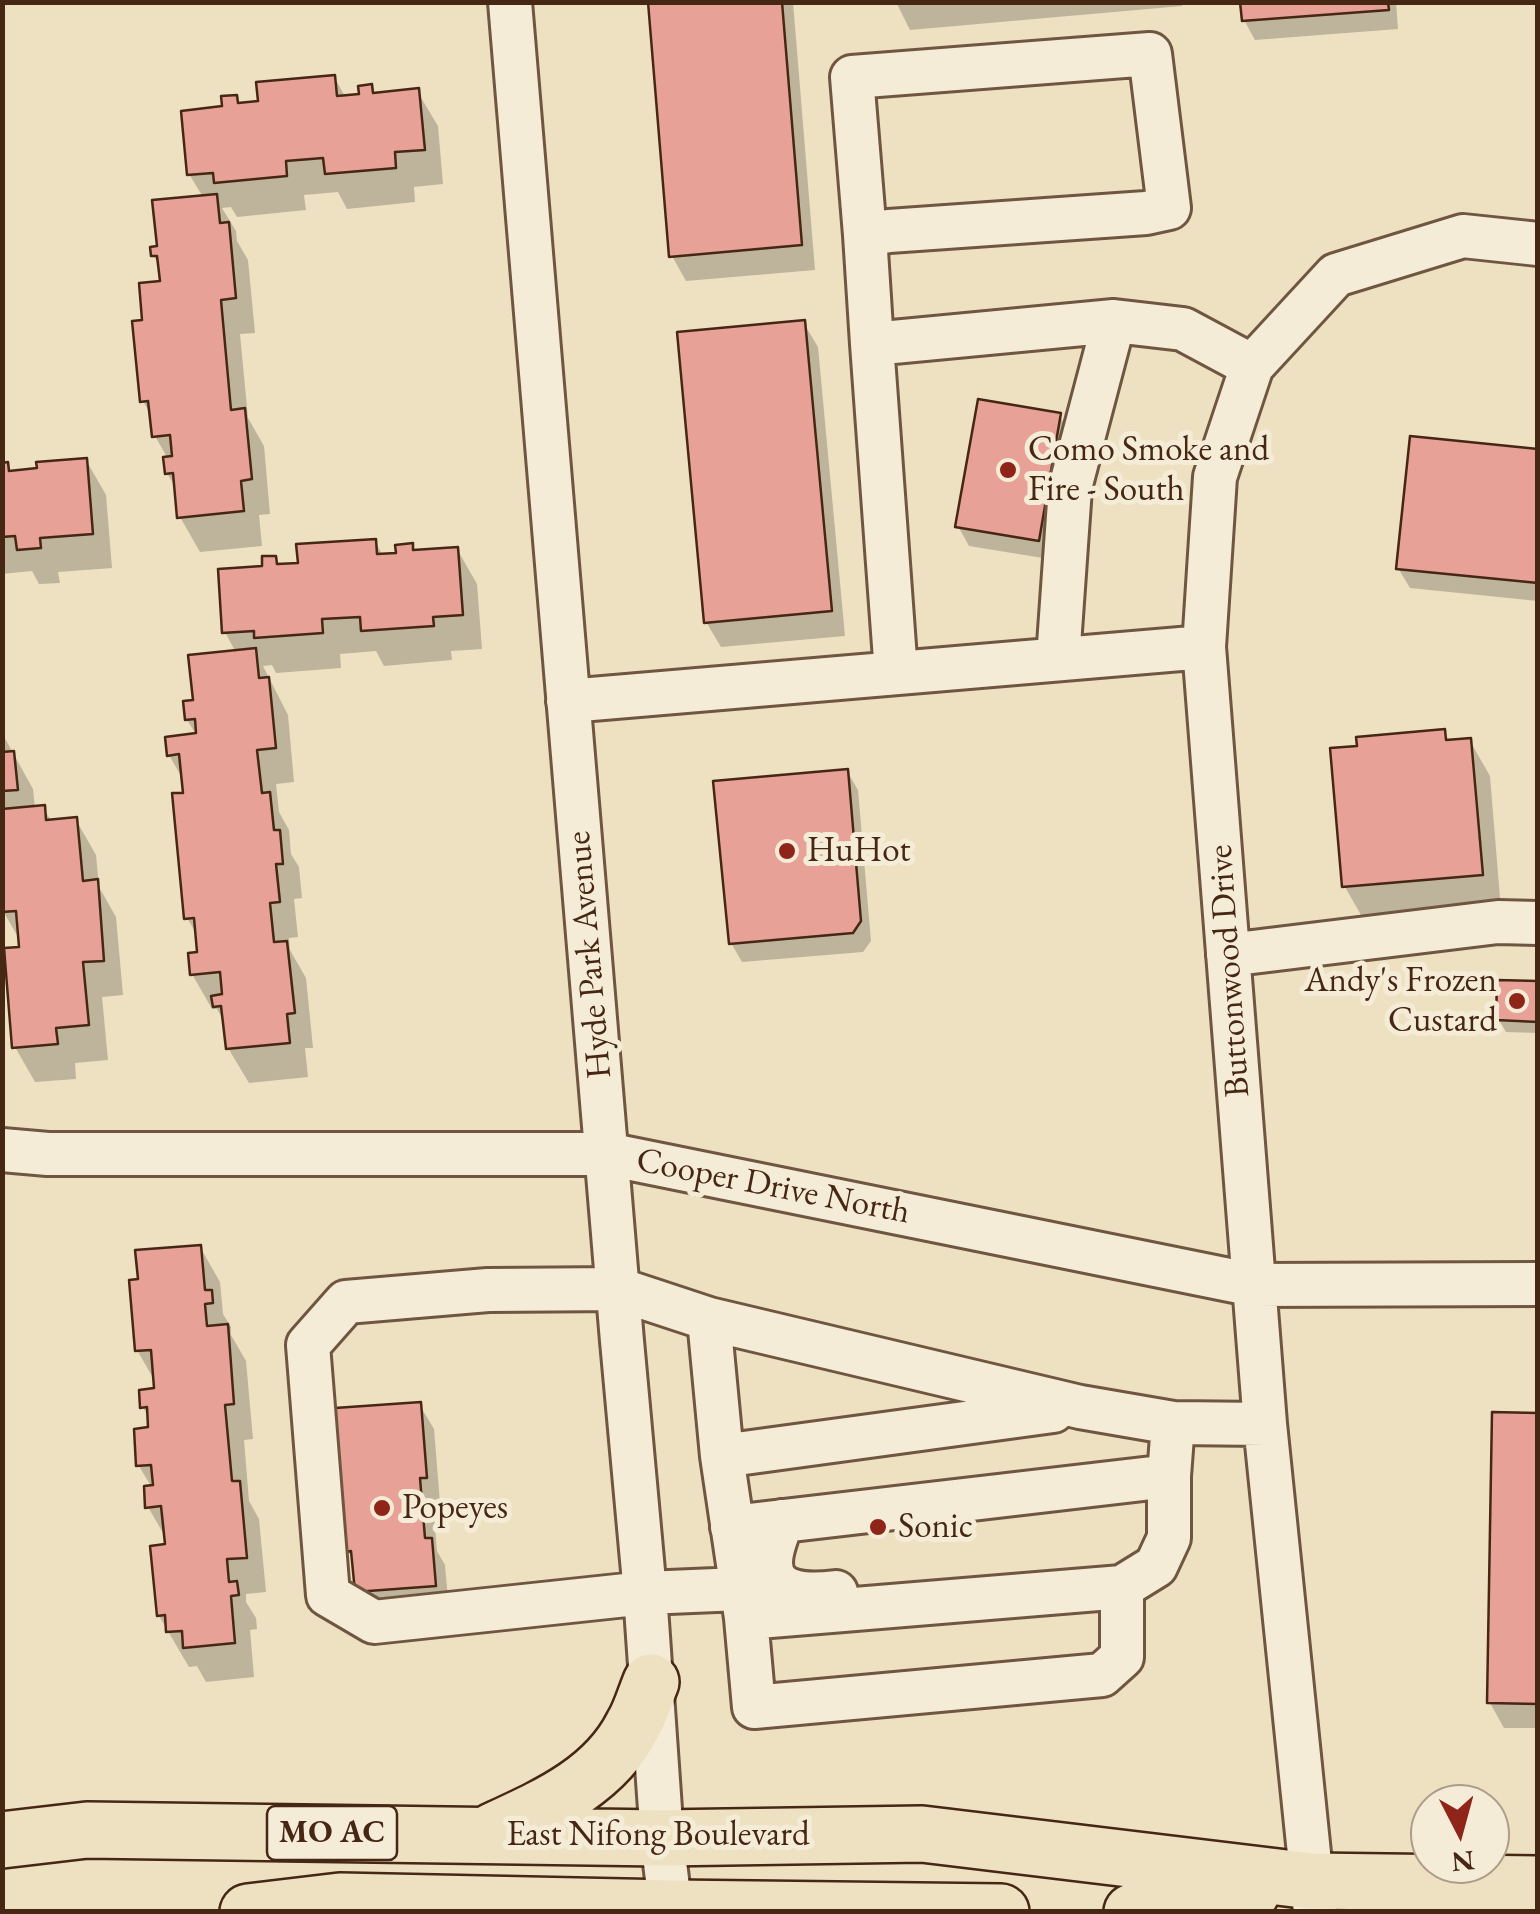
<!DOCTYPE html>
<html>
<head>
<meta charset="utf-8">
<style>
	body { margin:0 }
	#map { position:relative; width:1540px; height:1914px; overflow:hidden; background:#eee1c2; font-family:"EB Garamond",serif }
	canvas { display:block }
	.frame { position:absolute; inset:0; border:5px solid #462714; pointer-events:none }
	.north { position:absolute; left:1410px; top:1784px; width:100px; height:100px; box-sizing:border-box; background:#f4ecd7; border:2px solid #ae9d89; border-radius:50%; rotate:174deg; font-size:28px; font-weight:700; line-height:40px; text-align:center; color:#462714 }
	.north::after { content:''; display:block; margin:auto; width:35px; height:45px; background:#8f2418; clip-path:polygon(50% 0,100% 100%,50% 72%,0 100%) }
</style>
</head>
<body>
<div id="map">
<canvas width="1540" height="1914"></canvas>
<div class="frame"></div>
<div class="north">N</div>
</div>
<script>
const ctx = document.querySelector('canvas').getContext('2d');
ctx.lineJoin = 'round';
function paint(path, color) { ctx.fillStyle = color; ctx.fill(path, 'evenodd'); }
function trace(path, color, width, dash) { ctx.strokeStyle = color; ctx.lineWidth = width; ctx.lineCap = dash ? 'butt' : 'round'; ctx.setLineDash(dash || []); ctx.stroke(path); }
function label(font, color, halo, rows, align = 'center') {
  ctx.font = font + ' "EB Garamond",serif'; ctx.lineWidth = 10; ctx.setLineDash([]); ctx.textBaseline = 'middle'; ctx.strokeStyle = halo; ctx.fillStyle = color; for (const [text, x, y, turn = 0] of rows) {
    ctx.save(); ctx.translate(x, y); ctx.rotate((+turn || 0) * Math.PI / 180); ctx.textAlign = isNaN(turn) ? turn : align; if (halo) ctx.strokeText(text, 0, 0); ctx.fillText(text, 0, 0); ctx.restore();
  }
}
paint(new Path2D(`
	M650,2H793L815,270L686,281L672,256Z
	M896,2H1182V6L910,30Z
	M1243,2H1396L1398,29L1255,40L1244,20Z
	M334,77L346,98L362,96L371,87L376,95L417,91L438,126L443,184L414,187L415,202L347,209L338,192L304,195L306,210L237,217L231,207L222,208L236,231L237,241L248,260L255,333L240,334L248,418L264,446L270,514L259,515L262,546L200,552L180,517L177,490L167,473L168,459L155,436L153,419L143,401L145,322L162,283L161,268L153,255L203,197L189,174L224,109L236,97L241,105L261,103Z
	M803,322L818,347L845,636L721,647L706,622Z
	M1059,415L1070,434L1049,559L969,546L958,526Z
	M1538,452V601L1410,588L1398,568Z
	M86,460L106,495L112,568L58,572L60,583L39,584L32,571L2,574V465H7L11,473Z
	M375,541L383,556L399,555L411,545L415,552L457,549L477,584L482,649L451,651L452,660L384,666L376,651L340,654L341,668L276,673L272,665L263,666L288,715L294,782L276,784L279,812L289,830L291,854L299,867L302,898L294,899L298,937L289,938L290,950L306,978L313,1048H305L308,1077L249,1083L228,1048L226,1025L217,1009H212L192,974L200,954L199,938L187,918L184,781L169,755L197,736L187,720L195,702L236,653L225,632L265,568L275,558L280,566L300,565Z
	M1444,732L1450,742L1470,741L1490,776L1501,910L1365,922L1345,887Z
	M2,733L33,789L35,809L43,808L52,822L76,820L96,855L99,887L116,917L123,995L102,997L108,1060L75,1063L76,1079L35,1082L15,1047L22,949L21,942L3,911Z
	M847,771L858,790L871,941L863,952L742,962L731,943Z
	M1538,983V1033L1506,1032L1499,1020Z
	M200,1247L220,1282L223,1314L231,1327V1335L246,1361L253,1439L244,1440L249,1501L259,1519L266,1592L246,1594V1602L256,1618L257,1629L250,1630L254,1677L206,1682L197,1666L189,1667L159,1616L167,1540L148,1507L152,1488L139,1466L151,1430L150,1420L143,1407L156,1391V1383L137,1350L141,1281Z
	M419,1404L434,1429L440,1503H433L437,1551L445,1565L449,1610L372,1616L357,1591L355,1562L348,1551Z
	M1538,1415V1728H1504L1490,1703Z`), '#0003');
const building = new Path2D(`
	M648,2H782L802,245L669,257Z
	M1240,2H1388L1389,10L1242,21Z
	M335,75L337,96L359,94L358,86L372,84L373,93L419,88L425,150L395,152L396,168L325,174L323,158L286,161L287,176L214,183L213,173L187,175L181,111L222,106L221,96L237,95L238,103L258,101L256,82Z
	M217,194L220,223L229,222L236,298L221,300L231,410L245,408L252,479L241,481L244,511L177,518L173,473L165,474L163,457L172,456L170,435L152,437L148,401L140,402L132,321L142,320L139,283L160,281L157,256H151L150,247L157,246L152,200Z
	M805,320L832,611L704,623L677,332Z
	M978,399L1061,413L1039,541L955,527Z
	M1410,436L1538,449V583L1396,569Z
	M87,458L93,534L40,538L41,548L17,550L15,536L2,537V463L8,462L9,471L37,468L36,462Z
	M376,539L377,554L396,553L395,545L413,543V550L458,547L463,615L433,617L434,626L361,631L360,617L322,619L323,633L254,638V631L222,633L218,569L262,566V556H276L277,564L298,563L296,544Z
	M256,648L259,678L269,677L276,748L257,750L262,793L270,792L274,830H280L283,864H276L280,902L270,903L274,942L287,941L295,1013L287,1014L290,1043L226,1049L221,1006L213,1007L211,996L222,994L220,972L190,975L188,953L197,952L194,918L184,919L172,793H183L179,754L167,756L165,737L196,733L195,719L185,720L183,701L193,700L188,655Z
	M1445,729L1446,740L1471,738L1483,875L1342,887L1330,748L1357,746L1356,737Z
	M14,751L18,790L2,791V752Z
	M848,769L861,921L853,933L729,944L713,781Z
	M45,805L46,820L77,817L83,881L98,879L104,961L83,962L89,1025L56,1028L58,1044L12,1048L4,948L19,947L16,911L2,912V809Z
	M1497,980L1538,981V1022L1496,1020Z
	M201,1245L205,1290H212L213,1303L205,1304L207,1326L228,1324L234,1404L225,1405L232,1481H240L247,1558L227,1559L229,1582L237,1581L239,1595L231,1596L235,1643L183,1648L182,1631L166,1632L165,1615L157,1616L150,1546L165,1544L161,1506L145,1508L144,1486L153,1485L151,1465L136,1466L134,1429L148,1427L147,1407L140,1408L139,1390L154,1388L151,1350L135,1351L129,1280L138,1279L135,1250Z
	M421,1402L427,1478H420L425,1538H432L436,1586L355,1592L351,1551L346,1552L335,1408Z
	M1492,1412L1538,1413V1704L1487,1703Z`);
paint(building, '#e7a196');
trace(building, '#462714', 2.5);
const minor = new Path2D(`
	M510,2L622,1341L645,1593L662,1838L671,1912
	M865,235L852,77L1150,54L1169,208L1146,213L889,231L865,235L872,344
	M1058,659L1070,488L1114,321
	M896,673L872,344L1114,321L1183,329L1252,366
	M568,701L1204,647
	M1228,955L1498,922L1538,923
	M2,1150L48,1154H607L1254,1285L1538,1284
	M709,1319L618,1289L488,1290L346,1302L308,1345L328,1595L374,1622L645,1593L740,1589
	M1173,1423L1080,1407L709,1319L722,1456L746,1618L754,1707L1102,1675L1122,1657V1587L1156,1566L1169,1538V1476L1173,1423L1265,1424
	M722,1456L1053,1411
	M782,1521C778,1534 771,1548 771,1562C771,1597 811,1595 836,1592
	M732,1527L1169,1476
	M746,1618L1122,1587
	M1315,1912L1265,1424L1204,647L1215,477L1252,366L1336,275L1463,236L1538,244`);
const major = new Path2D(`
	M493,1831C547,1806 605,1781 633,1725C641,1712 645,1696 651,1682
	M2,1840L87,1830L662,1838L922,1834L1311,1881L1538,1884
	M248,1912L340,1901L671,1908L1001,1912
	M1132,1912L1252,1892`);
trace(minor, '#705640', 48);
trace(major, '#462714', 60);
trace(minor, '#f4ecd7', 42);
trace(major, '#eee1c2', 55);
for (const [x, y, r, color] of [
	[1008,470,10,"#8f2418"],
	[787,851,10,"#8f2418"],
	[1517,1001,10,"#8f2418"],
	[382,1508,10,"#8f2418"],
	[878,1527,10,"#8f2418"]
]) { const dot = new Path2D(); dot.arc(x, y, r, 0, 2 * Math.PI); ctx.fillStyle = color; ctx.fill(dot); trace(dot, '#f4ecd7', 4); }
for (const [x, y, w] of [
	[332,1833,130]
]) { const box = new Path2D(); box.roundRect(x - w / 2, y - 27, w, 54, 8); ctx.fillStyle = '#f4ecd7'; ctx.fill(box); trace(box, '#462714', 2.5); }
label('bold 32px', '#462714', null, [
	["MO AC",332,1833]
]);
label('35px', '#462714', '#f4ecd7', [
	["Como Smoke and",1028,450],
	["Fire - South",1028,490],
	["HuHot",807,851],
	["Andy's Frozen",1497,981,"right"],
	["Custard",1497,1021,"right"],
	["Popeyes",402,1508],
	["Sonic",898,1527]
], 'left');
label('35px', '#462714', '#f4ecd7', [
	["Hyde Park Avenue",590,955,-95],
	["Buttonwood Drive",1230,971,-94],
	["Cooper Drive North",773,1187,11],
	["East Nifong Boulevard",658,1835]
]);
</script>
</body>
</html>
